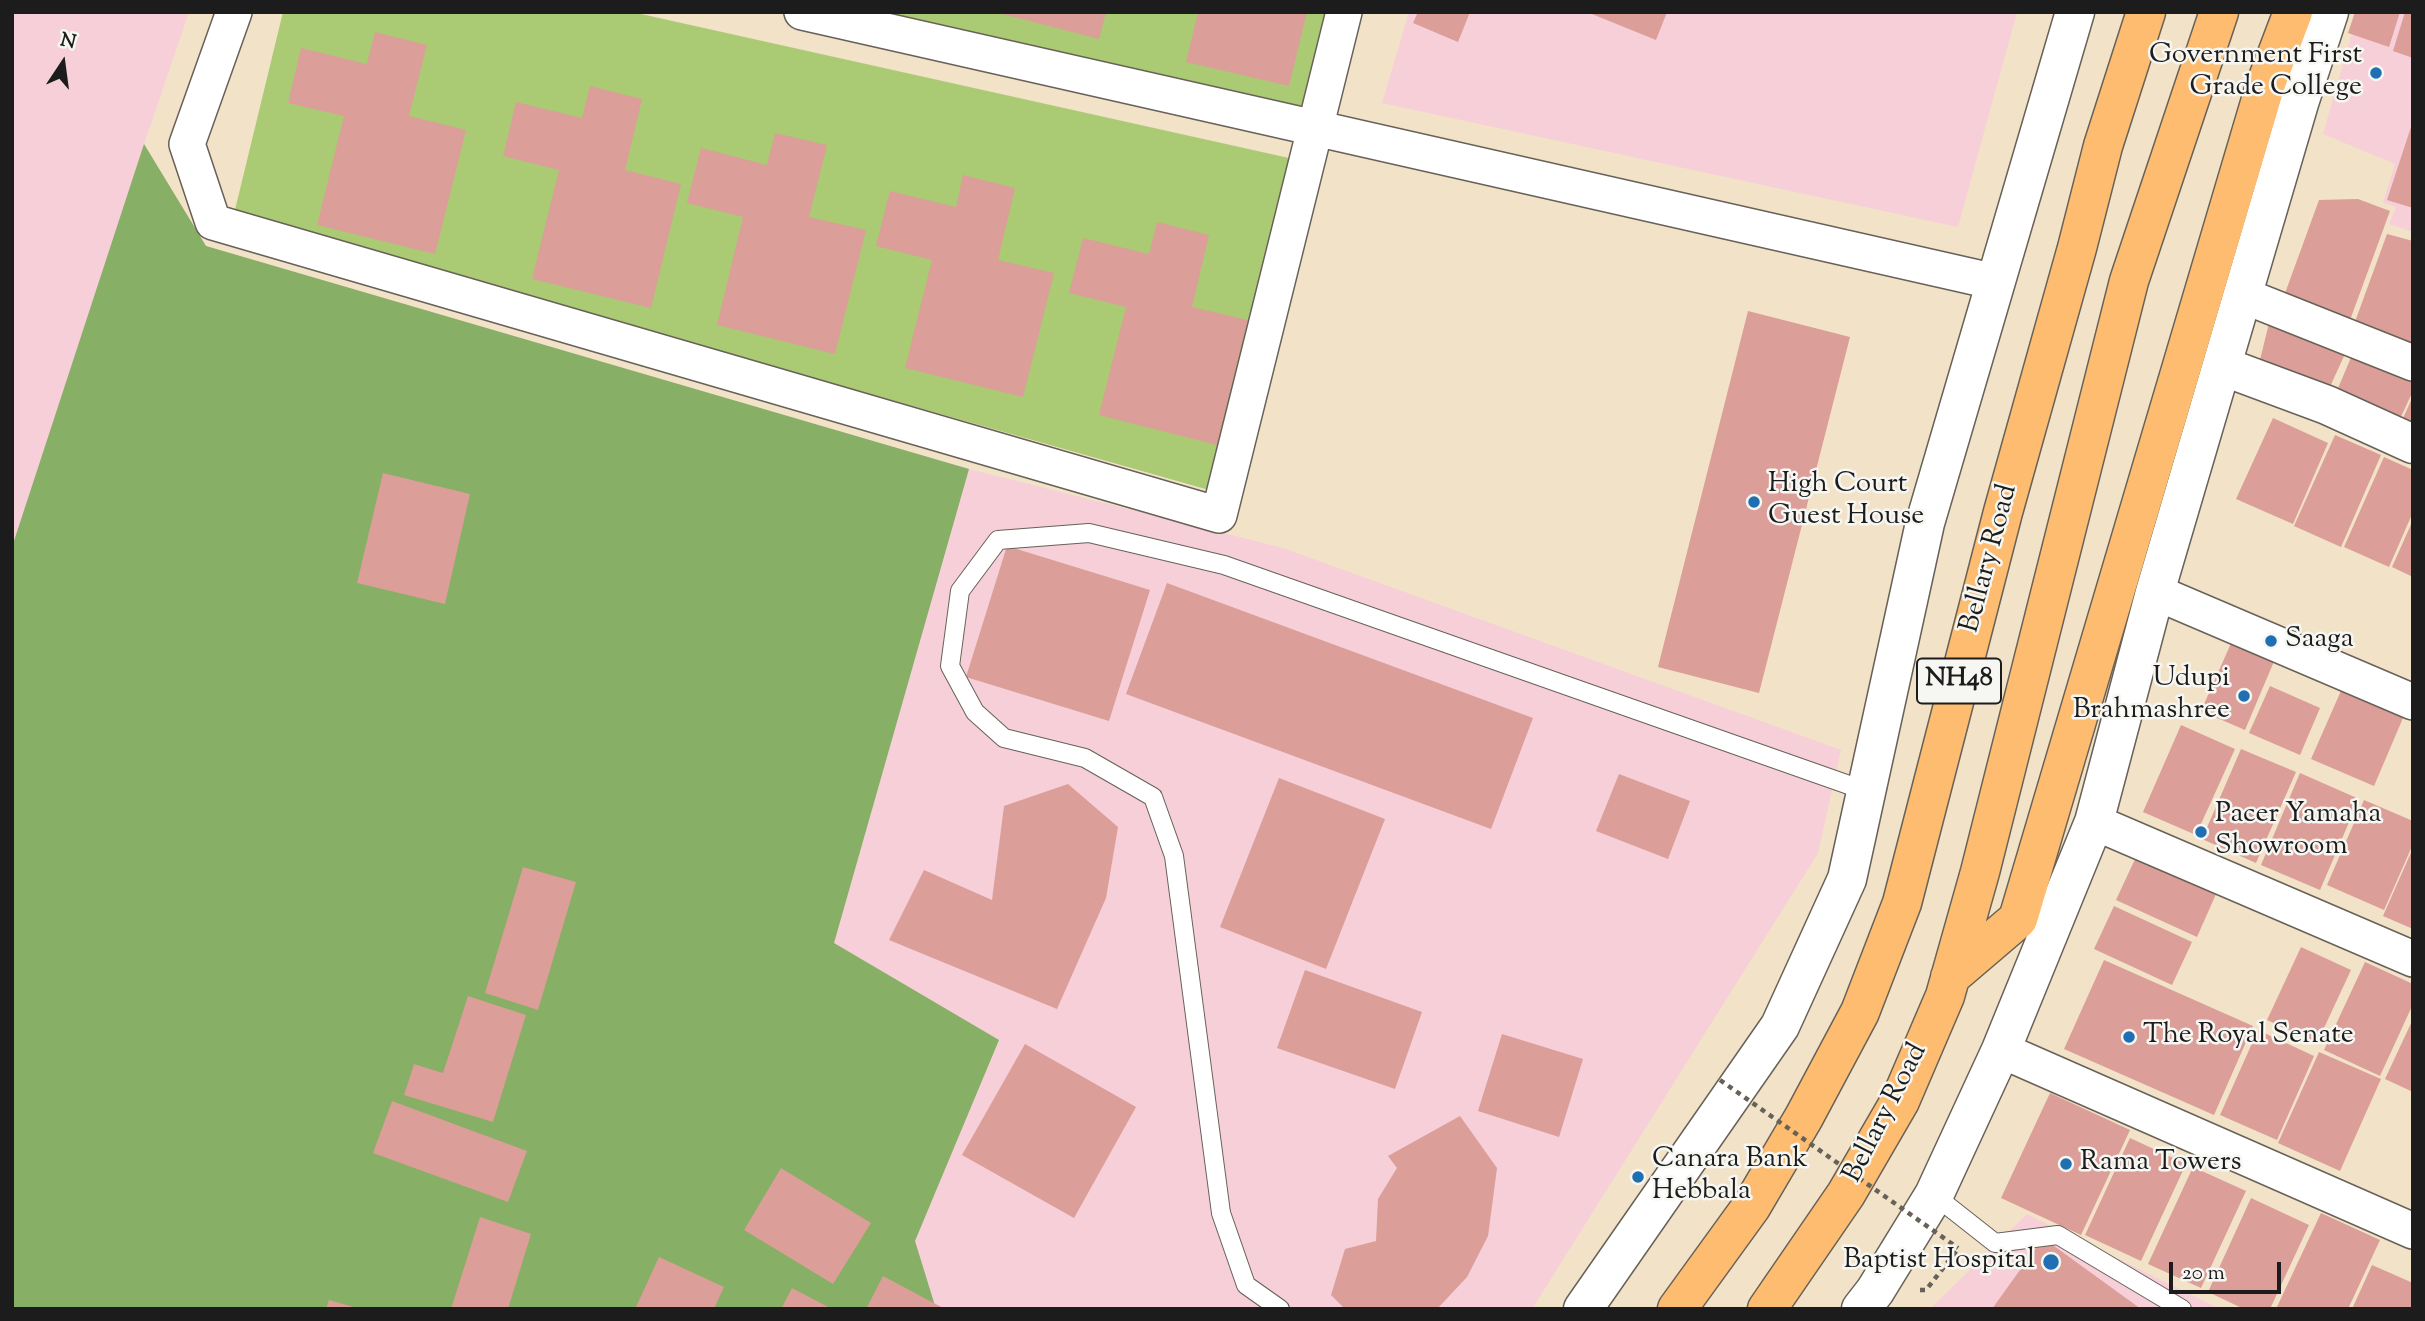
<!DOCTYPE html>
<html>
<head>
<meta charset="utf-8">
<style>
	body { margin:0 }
	#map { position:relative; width:2425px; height:1321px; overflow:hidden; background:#f2e2c8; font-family:"Sorts Mill Goudy",serif }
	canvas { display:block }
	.frame { position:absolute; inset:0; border:14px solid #1c1c1c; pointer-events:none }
	.north { position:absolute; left:28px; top:28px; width:70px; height:70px; -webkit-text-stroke:5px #f6f6f2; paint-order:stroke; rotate:13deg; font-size:19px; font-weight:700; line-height:28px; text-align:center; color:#1c1c1c }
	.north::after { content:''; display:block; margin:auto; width:24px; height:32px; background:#1c1c1c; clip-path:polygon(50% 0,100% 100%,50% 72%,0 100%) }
	.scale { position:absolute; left:2169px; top:1262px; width:112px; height:32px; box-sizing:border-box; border:4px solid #1c1c1c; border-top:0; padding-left:9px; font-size:21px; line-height:24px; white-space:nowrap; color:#1c1c1c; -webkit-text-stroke:5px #f6f6f2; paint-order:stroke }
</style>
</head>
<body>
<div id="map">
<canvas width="2425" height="1321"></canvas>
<div class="frame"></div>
<div class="north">N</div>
<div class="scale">20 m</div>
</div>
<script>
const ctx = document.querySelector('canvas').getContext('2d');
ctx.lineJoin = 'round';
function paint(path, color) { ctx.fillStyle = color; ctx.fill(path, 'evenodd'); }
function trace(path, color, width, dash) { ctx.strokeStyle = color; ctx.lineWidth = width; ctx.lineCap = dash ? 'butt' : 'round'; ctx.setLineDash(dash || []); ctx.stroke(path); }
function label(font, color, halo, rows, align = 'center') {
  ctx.font = font + ' "Sorts Mill Goudy",serif'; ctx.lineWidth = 5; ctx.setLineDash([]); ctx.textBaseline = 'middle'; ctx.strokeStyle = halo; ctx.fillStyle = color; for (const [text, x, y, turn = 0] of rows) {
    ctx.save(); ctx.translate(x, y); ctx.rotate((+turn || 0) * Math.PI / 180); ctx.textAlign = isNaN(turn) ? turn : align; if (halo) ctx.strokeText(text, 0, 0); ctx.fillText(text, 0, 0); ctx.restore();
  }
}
paint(new Path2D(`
	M12,12H189L144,144L206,246L969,469L1283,548L1841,750L1818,853L1532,1309H12Z
	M1409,12H2017L1958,227L1382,103Z
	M2358,12H2413V232L2389,224L2396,207L2383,203L2395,164L2323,134Z
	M2027,1214L2220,1309H1930Z`), '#f6cfd8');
paint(new Path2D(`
	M283,12H632L1298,160L1216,492L234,214Z
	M876,12H1330L1306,113Z`), '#aacb73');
paint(new Path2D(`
	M144,144L206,246L969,469L834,943L999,1040L915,1241L936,1309H12V547Z`), '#87af65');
paint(new Path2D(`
	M995,12H1106L1099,39Z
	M1198,12H1307L1289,86L1186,62Z
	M1418,12H1470L1458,42L1413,23Z
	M1587,12H1667L1656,40Z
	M2355,12H2400L2389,47L2348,33Z
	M2405,12H2413V58L2393,51Z
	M375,32L427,45L409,116L466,130L435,254L317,225L344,116L288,103L301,48L367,64Z
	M590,86L642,99L625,170L681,184L651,308L532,279L559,170L503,156L516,102L582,118Z
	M2412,124H2413V208L2387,200Z
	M775,133L827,145L809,217L866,230L835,354L717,325L743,217L687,203L701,148L767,165Z
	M963,175L1015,188L998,260L1054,273L1023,397L905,368L932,260L876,246L890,191L956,207Z
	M2358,199L2390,211L2346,331L2280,307L2319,200Z
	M1157,222L1209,235L1192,307L1248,320L1217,445L1099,415L1126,307L1069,293L1083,238L1149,254Z
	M2387,234L2413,241V353L2352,330Z
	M1748,311L1850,337L1759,693L1658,667Z
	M2271,315L2350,343L2328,391L2260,360Z
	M2355,348L2413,374V391L2399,421L2336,393Z
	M2413,396V430L2400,425Z
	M2273,418L2328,443L2293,524L2236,499Z
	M2335,435L2381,455L2341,547L2294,526Z
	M2384,457L2413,470V512L2389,567L2344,547Z
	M383,473L470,494L445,604L357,583Z
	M2413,520V577L2392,567Z
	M1007,546L1150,590L1109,721L966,677Z
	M1167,583L1533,718L1491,829L1126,694Z
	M2232,641L2275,659L2245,730L2201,711Z
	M2344,684L2406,711L2374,786L2311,759Z
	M2270,686L2320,708L2300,755L2249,733Z
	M2181,725L2235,749L2196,835L2143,812Z
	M2241,749L2296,772L2256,863L2202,839Z
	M2300,773L2359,799L2320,890L2261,865Z
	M1619,774L1690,801L1668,859L1596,831Z
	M1279,778L1385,819L1326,969L1220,927Z
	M1068,784L1118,827L1106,898L1057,1009L889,940L924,870L992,900L1004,806Z
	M2364,800L2413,821V844L2384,910L2327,885Z
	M2413,848V929L2383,916Z
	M2136,857L2216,894L2197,937L2116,900Z
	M523,867L576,882L538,1010L485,993Z
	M2114,906L2192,942L2172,985L2094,949Z
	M2301,947L2351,970L2317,1043L2267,1020Z
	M2104,960L2253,1026L2214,1115L2064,1049Z
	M2365,962L2413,984V1004L2380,1076L2324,1050Z
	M1305,970L1422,1012L1395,1089L1277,1048Z
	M468,996L526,1015L493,1122L404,1095L414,1064L443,1073Z
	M2413,1019V1092L2385,1079Z
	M2258,1030L2314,1056L2277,1140L2220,1115Z
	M1502,1034L1583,1059L1559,1137L1478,1111Z
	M1025,1044L1136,1107L1074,1218L962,1155Z
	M2319,1052L2381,1079L2340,1171L2278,1143Z
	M2050,1093L2130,1130L2081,1235L2001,1198Z
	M392,1101L527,1151L508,1202L373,1153Z
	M1460,1116L1497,1168L1488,1236L1467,1277L1437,1309H1345L1331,1295L1345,1249L1376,1241L1378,1199L1397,1168L1388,1156Z
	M2130,1138L2186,1164L2141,1261L2085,1235Z
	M2193,1167L2246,1191L2201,1288L2148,1264Z
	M781,1168L871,1223L833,1284L744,1230Z
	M2251,1198L2309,1225L2270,1309H2244L2208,1292Z
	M2321,1213L2380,1240L2348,1309H2276Z
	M480,1217L531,1234L508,1309H451Z
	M2043,1238L2141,1309H1992Z
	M659,1257L724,1287L714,1309H635Z
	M2372,1265L2413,1283V1309H2352Z
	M883,1276L945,1309H866Z
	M792,1288L832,1309H781Z
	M329,1300L357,1308V1309H326Z`), '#db9e98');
const service = new Path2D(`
	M1934,1195L1995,1243L2058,1235L2182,1309
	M1280,1309L1246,1285L1221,1213L1174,856L1153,797L1085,758L1004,738L975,712L950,666L960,591L998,540L1089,533L1224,565L1866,791`);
const minor = new Path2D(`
	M234,12L187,144L213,222L1219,515L1344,12
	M802,12L1996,282
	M2242,295L2413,363
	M2155,592L2413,702
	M2094,822L2413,959
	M2001,1050L2413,1231`);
const tertiary = new Path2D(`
	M2222,366L2327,405L2413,444
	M1583,1309L1780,1026L1847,879L1925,523L2075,12
	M1861,1309L1875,1291L1934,1195L2001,1050L2094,822L2155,592L2300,100L2329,12`);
const trunk = new Path2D(`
	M1950,977L2018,919L2265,86L2293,12
	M1677,1309L1751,1207L1804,1117L1860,1012L1902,903L2003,512L2077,248L2103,146L2146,12
	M1767,1309L1846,1194L1900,1101L1945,996L1980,872L2129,281L2219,12`);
trace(service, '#676158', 20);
trace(minor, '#676158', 38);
trace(tertiary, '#676158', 41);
trace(trunk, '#676158', 41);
trace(new Path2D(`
	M1920,1290H1926L1958,1249`), '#676158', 4.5, [5, 5]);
trace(service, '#fff', 18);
trace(minor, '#fff', 35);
trace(tertiary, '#fff', 38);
trace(trunk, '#fdbc6f', 38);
trace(new Path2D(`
	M1720,1080L1958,1248`), '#676158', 4.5, [5, 5]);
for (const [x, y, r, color] of [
	[2376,73,7,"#1f6fb2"],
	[1754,502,7,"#1f6fb2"],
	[2271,641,7,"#1f6fb2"],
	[2244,696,7,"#1f6fb2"],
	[2201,832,7,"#1f6fb2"],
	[2129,1037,7,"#1f6fb2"],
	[2066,1164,7,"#1f6fb2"],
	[1638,1177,7,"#1f6fb2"],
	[2051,1262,9,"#1f6fb2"]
]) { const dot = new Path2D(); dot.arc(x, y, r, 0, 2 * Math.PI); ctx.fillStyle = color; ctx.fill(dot); trace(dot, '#f6f6f2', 2.5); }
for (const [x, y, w] of [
	[1959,681,84]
]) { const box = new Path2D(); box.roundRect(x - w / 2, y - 22.5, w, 45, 5); ctx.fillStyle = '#f6f6f2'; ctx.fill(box); trace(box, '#1c1c1c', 2); }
label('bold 26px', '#1c1c1c', null, [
	["NH48",1959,681]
]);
label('28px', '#1c1c1c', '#f6f6f2', [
	["Government First",2362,57,"right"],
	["Grade College",2362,89,"right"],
	["High Court",1768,486],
	["Guest House",1768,518],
	["Saaga",2285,641],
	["Udupi",2230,680,"right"],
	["Brahmashree",2230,712,"right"],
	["Pacer Yamaha",2215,816],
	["Showroom",2215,848],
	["The Royal Senate",2143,1037],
	["Canara Bank",1652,1161],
	["Hebbala",1652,1193],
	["Rama Towers",2080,1164],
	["Baptist Hospital",2035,1262,"right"]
], 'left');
label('28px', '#1c1c1c', '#f6f6f2', [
	["Bellary Road",1991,559,-75],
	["Bellary Road",1887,1114,-63]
]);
</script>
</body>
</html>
